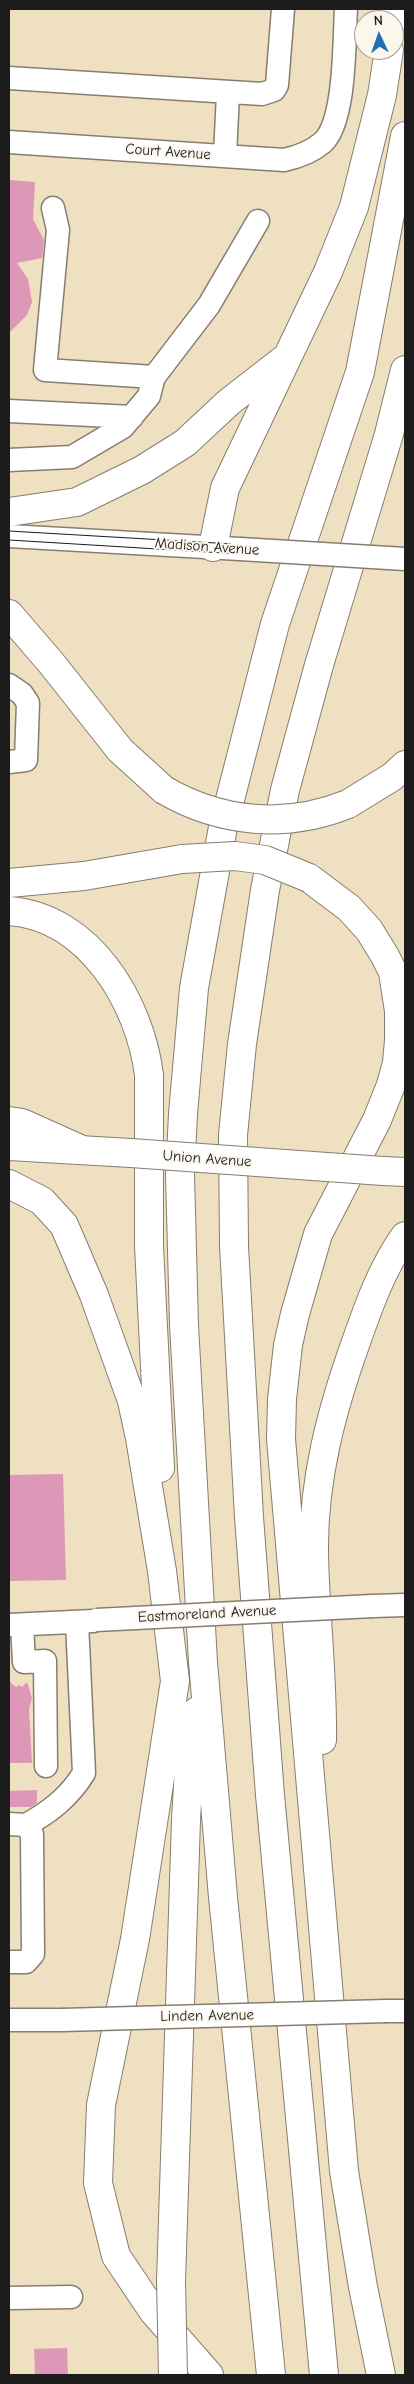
<!DOCTYPE html>
<html>
<head>
<meta charset="utf-8">
<style>
	body { margin:0 }
	#map { position:relative; width:414px; height:2384px; overflow:hidden; background:#efe0c1; font-family:"Comic Neue",sans-serif }
	canvas { display:block }
	.frame { position:absolute; inset:0; border:10px solid #1c1c1c; pointer-events:none }
	.north { position:absolute; left:354px; top:10px; width:50px; height:50px; box-sizing:border-box; background:#fbf7ec; border:1px solid #a29f99; border-radius:50%; rotate:357deg; font-size:14px; font-weight:700; line-height:20px; text-align:center; color:#1c1c1c }
	.north::after { content:''; display:block; margin:auto; width:18px; height:22px; background:#1f6fb2; clip-path:polygon(50% 0,100% 100%,50% 72%,0 100%) }
</style>
</head>
<body>
<div id="map">
<canvas width="414" height="2384"></canvas>
<div class="frame"></div>
<div class="north">N</div>
</div>
<script>
const ctx = document.querySelector('canvas').getContext('2d');
ctx.lineJoin = 'round';
function paint(path, color) { ctx.fillStyle = color; ctx.fill(path, 'evenodd'); }
function trace(path, color, width, dash) { ctx.strokeStyle = color; ctx.lineWidth = width; ctx.lineCap = dash ? 'butt' : 'round'; ctx.setLineDash(dash || []); ctx.stroke(path); }
function label(font, color, halo, rows, align = 'center') {
  ctx.font = font + ' "Comic Neue",sans-serif'; ctx.lineWidth = 4; ctx.setLineDash([]); ctx.textBaseline = 'middle'; ctx.strokeStyle = halo; ctx.fillStyle = color; for (const [text, x, y, turn = 0] of rows) {
    ctx.save(); ctx.translate(x, y); ctx.rotate((+turn || 0) * Math.PI / 180); ctx.textAlign = isNaN(turn) ? turn : align; if (halo) ctx.strokeText(text, 0, 0); ctx.fillText(text, 0, 0); ctx.restore();
  }
}
paint(new Path2D(`
	M9,180L35,182L33,219L44,240L42,258L17,263L28,279L32,302L27,315L9,333Z
	M63,1474L66,1580L9,1581V1475Z
	M9,1681L16,1687L19,1685L22,1687L27,1682L32,1698L29,1709L32,1763H9Z
	M37,1790V1803L31,1807H9V1791Z
	M67,2348L68,2375H35L34,2349Z`), '#dd97b7');
const minor = new Path2D(`
	M9,78L262,94L274,90L277,85L283,9
	M9,142L284,160C298,157 310,153 322,143C346,123 344,40 346,9
	M225,156L228,93
	M53,208L58,230L45,370L154,377L209,305L258,221
	M9,411L132,417
	M9,460L72,457L123,427L149,396L154,376
	M9,536L240,549
	M9,685L22,694L28,703L26,760L9,762
	M373,1606L405,1605
	M9,1625L93,1621
	M22,1625L24,1662L45,1661L46,1766
	M9,1824L26,1825L32,1834L33,1954L26,1962H9
	M26,1825C50,1812 69,1797 84,1773L77,1622
	M386,2011H405
	M9,2020H62
	M9,2298L71,2297`);
const major = new Path2D(`
	M9,1146L131,1153
	M383,1171L405,1172`);
const highway = new Path2D(`
	M393,20L394,9
	M9,512L77,502L142,470L185,443L229,402L283,360
	M213,547L225,488L328,272L354,207L382,95L389,50
	M9,614L52,664L120,750L164,790
	M348,804L392,777L405,765
	M309,878L349,908L369,930L385,956L393,972L399,1011V1040L397,1063L391,1085L377,1120L318,1234L295,1314L288,1345L282,1399L281,1439L344,2171L363,2287L381,2375
	M9,883L84,876L182,859
	M9,911C90,917 140,1003 149,1075V1246L160,1468
	M9,1121L22,1123L82,1150
	M9,1184L42,1201L64,1225L94,1295L132,1401L140,1438L162,1571L175,1681L135,1939L101,2105L98,2183L116,2256L153,2311L209,2375
	M322,1740C323,1677 315,1615 314,1552C313,1479 332,1409 356,1342C369,1305 382,1268 405,1236
	M171,2281L186,1820L189,1767L197,1711
	M271,2375L223,1897L203,1662L184,1325L180,1175L183,1114L194,988L223,827L275,624L360,372L405,136
	M324,2375L270,1795L249,1517L234,1246L233,1135L242,1044L265,890L285,790L319,665L389,434L405,370`);
trace(minor, '#867e6e', 25);
trace(major, '#867e6e', 30);
trace(highway, '#867e6e', 30);
trace(minor, '#fff', 22);
trace(major, '#fff', 28);
trace(highway, '#fff', 28);
trace(new Path2D(`
	M9,531L405,554
	M9,540L405,564`), '#1c1c1c', 1);
const minorBridge = new Path2D(`
	M240,549L405,559
	M96,1620L373,1606
	M62,2020L386,2011`);
const majorBridge = new Path2D(`
	M131,1153L383,1171`);
const highwayBridge = new Path2D(`
	M164,790C221,823 286,829 348,804
	M182,859L235,856L265,860L309,878
	M171,2281L173,2375`);
trace(minorBridge, '#867e6e', 25, []);
trace(majorBridge, '#867e6e', 30, []);
trace(highwayBridge, '#867e6e', 30, []);
trace(minorBridge, '#fff', 22);
trace(majorBridge, '#fff', 28);
trace(highwayBridge, '#fff', 28);
label('15px', '#1c1c1c', '#fbf7ec', [
	["Court Avenue",168,152,4],
	["Madison Avenue",207,547,4],
	["Union Avenue",207,1159,4],
	["Eastmoreland Avenue",207,1614,-3],
	["Linden Avenue",207,2016,-1]
]);
</script>
</body>
</html>
